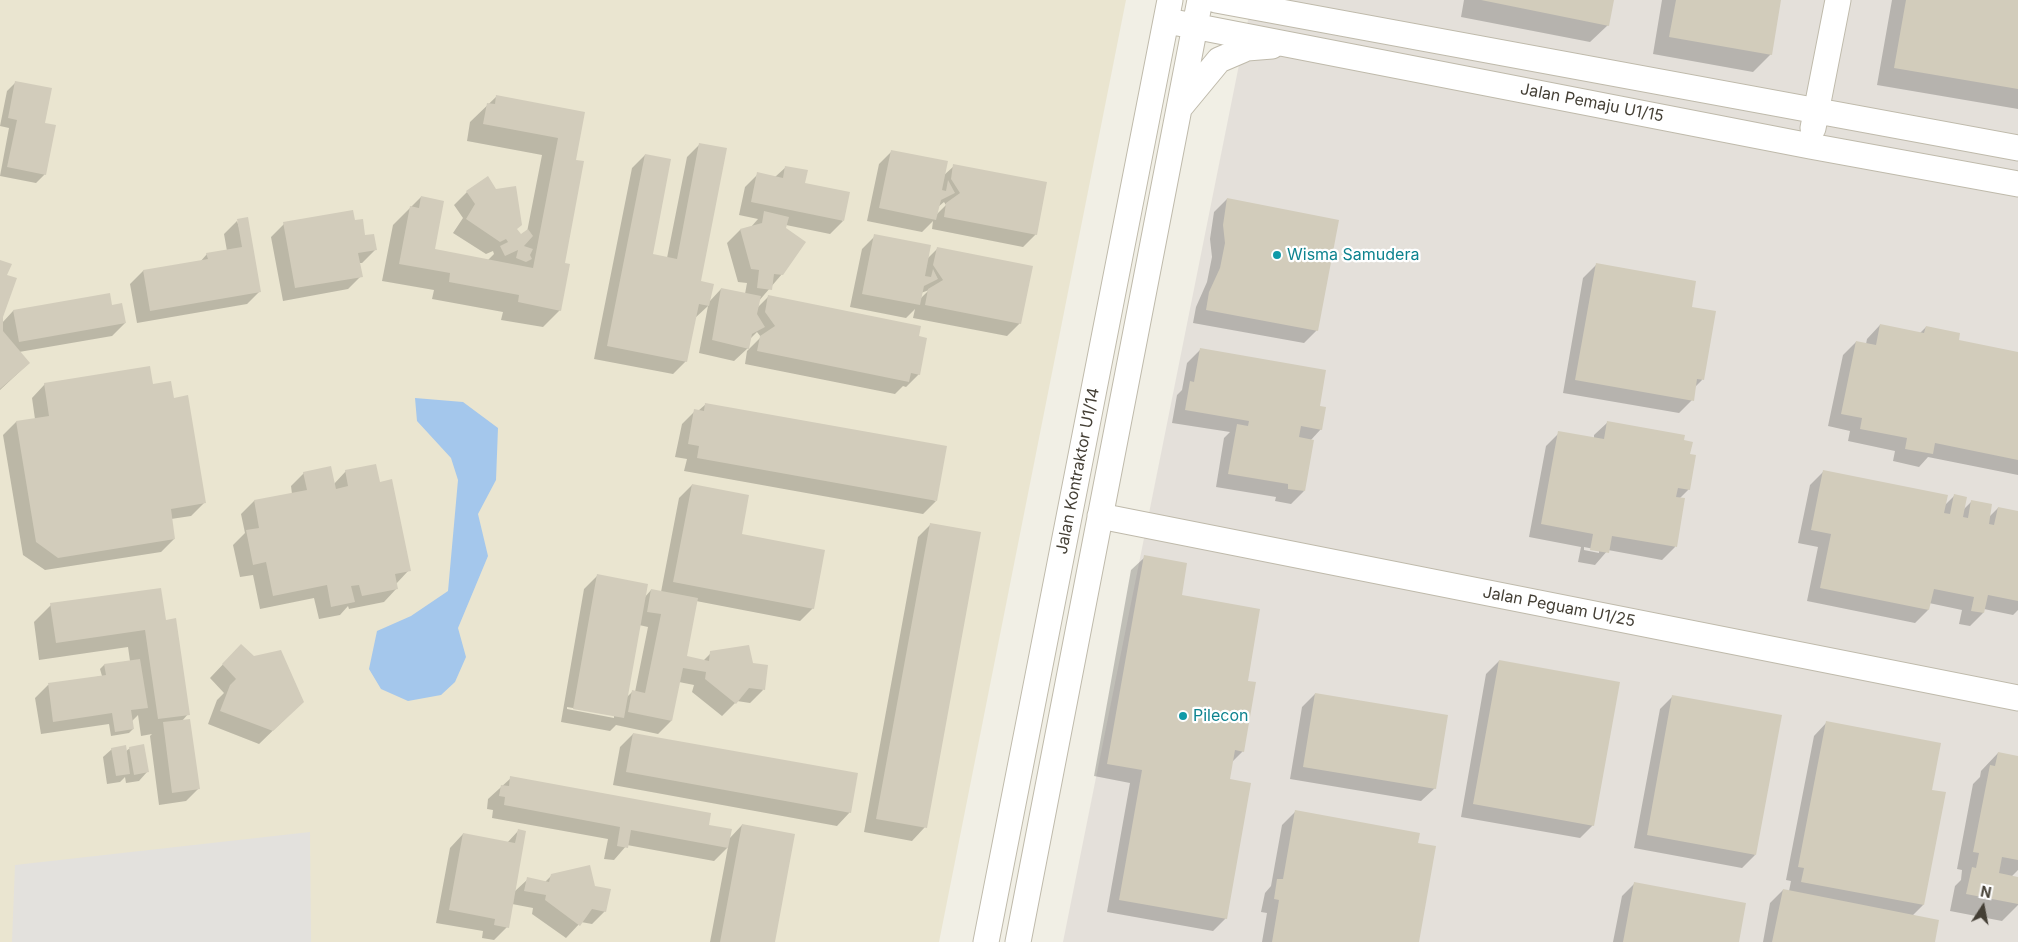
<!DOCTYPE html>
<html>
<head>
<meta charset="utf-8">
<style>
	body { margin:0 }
	#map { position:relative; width:2018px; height:942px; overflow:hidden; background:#f1efe5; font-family:Inter,sans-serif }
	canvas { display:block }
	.north { position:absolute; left:1958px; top:882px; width:50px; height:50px; -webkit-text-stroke:4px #fff; paint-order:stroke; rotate:11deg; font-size:14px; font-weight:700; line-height:20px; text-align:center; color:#443f35 }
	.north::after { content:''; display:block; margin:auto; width:18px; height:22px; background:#443f35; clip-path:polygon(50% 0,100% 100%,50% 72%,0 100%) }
</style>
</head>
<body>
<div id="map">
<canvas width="2018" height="942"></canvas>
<div class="north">N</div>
</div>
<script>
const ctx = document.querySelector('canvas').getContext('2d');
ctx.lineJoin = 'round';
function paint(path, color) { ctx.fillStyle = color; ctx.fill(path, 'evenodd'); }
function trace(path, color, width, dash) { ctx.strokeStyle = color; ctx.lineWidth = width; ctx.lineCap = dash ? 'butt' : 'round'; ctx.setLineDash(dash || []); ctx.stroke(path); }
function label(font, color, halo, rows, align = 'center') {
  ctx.font = font + ' Inter,sans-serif'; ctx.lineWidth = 4.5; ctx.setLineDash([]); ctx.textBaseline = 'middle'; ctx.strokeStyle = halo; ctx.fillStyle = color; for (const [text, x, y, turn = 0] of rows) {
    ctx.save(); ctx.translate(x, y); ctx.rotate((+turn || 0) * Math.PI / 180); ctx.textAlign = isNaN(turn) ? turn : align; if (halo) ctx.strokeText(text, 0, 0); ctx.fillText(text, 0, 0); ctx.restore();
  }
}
paint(new Path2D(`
	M1252,0H2018V942H1063Z`), '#e4e0da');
paint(new Path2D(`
	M0,0H1126L939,942H0Z`), '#eae5d0');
paint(new Path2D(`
	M310,832L311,942H12L15,865Z`), '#e3e1dd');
paint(new Path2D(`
	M415,398L463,402L498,428L496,480L478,514L488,556L458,628L466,657L455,682L441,695L408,701L381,689L369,669L377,631L411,616L448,591L458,480L451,458L417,421Z`), '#a4c7ec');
paint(new Path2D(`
	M1464,0H1612L1608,25L1590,42L1461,17Z
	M1662,0H1780L1771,54L1753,72L1653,54Z
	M1892,0H2018V109L1877,85Z
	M16,82L45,174L36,183L0,176L9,128L0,126L7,91Z
	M497,96L584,113L575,161L563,264L560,310L543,327L501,320L503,312L432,299L434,290L382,281L393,225L421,197L433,250L488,260L494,254L493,251L486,254L453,233L463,218L454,205L467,192L516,230L521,236L527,232L542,155L467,141L470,122Z
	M700,144L699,282L709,302L721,289L745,294L747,283L738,282L727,243L740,230L751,227L758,219L739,215L745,187L758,174L775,177L786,167L843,221L830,234L786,225L782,274L758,302L757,308L768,297L917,337L919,374L906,387L903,386L895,394L745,364L747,351L761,337L757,332L749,340L748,348L734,361L699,353L708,306L695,318L686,361L673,374L594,359L632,168L645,155L651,255L667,258L687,157Z
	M892,151L943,176L954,166L1036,234L1023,247L932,229L933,221L922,232L867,221L879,164ZM944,202L946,205L936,215L938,207Z
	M1227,199L1317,330L1304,343L1193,323L1196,307L1207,282L1212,257L1210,239L1214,212Z
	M237,221L260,291L247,304L137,323L130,284L143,271L200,262L207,254L227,251L224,234Z
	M354,221L375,250L362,263H359L361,276L348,289L283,301L271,237L284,224Z
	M875,236L928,258L937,249L1020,323L1007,336L913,318L915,309L906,318L850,307L862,249ZM929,290L920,299L921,293Z
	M0,262L6,276L2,323L13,311L111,306L125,323L112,336L19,352L29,363L0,390Z
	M1596,265L1690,308L1702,380L1695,387L1692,400L1679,413L1563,393L1583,278Z
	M1880,325L1920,333L1926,327L1957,341L2018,353V475L1928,457L1919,467L1893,461L1895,451L1848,441L1850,431L1828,426L1843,355L1856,342L1866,344L1867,339Z
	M1200,350L1319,407L1321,429L1310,441L1304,491L1291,504L1275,501L1276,497L1216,487L1224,438L1230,432L1172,423L1177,395L1182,390L1187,363Z
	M45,384L152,386L172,399L204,503L191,516L171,519L174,539L161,552L45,570L23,555L3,435L16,422L35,419L32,398Z
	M706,404L936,501L923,514L684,471L687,459L675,457L682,424L695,411H698Z
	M1608,422L1689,455V489L1679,499L1675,547L1662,560L1608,550L1595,565L1578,562L1581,547L1529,537L1546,446L1559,433L1594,439V435ZM1584,547L1599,550V553L1584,550Z
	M346,471L379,483L409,570L396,584L397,588L384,602L349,609L348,606L340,615L319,619L314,598L260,609L253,575L240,577L233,545L245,533L241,514L254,501L292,494L291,486L304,473L334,484Z
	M1823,472L1945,505L1954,496L1963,510L1972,501L1988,518L1998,508L2018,512V610L2013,615L1984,609L1983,613L1970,626L1959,624L1962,610L1929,603L1928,610L1915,623L1807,601L1818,547L1798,543L1810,485Z
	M692,485L813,608L800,621L696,601L685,657L703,661L711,653L752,664L763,690L750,703L737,701L722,716L692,692L694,685L679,682L671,721L658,734L616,725L610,731L561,722L584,589L597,576L645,597L651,590L661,592L679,498ZM639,625L648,627L635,692H632L627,697ZM567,707L614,715V718L567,709Z
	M931,524L925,827L912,841L864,832L918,537Z
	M1145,557L1180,596L1246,682L1243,751L1232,762L1229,780L1226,918L1213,931L1107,912L1130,783L1094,776L1131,570Z
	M51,605L165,621L188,714L182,721L199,788L186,801L159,805L150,736L152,734L141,736L138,715L132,721L133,729L129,733L111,736L109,724L41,734L35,698L48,685L102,676L100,669L104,665L130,661L128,647L39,660L34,622Z
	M228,659L289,715L259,744L208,724L217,700L224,693L210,678Z
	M1499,661L1593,825L1580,838L1461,817L1486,674Z
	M1315,694L1435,788L1421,801L1290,779L1302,707Z
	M1673,696L1755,855L1742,868L1634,848L1660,709Z
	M1827,722L1930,791L1923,905L1912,916L1933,942H1763L1770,903L1783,890L1789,891L1791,881L1786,880L1814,736Z
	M633,734L850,812L837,826L613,785L620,747Z
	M130,748L147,772L139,781L126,783L125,777L120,782L107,784L103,757L112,749L125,752Z
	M1998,753L2018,757V870L2011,877L2018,878V905L2002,921L1950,911L1955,886L1961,880L1962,870L1957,869L1973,784L1980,777L1981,771Z
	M511,778L708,826L729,839L742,825L774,942H710L728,847L714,861L627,845L614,860L604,859L608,839L492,818L493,810L487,809L488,799Z
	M1295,812L1417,844V942H1262L1267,913L1261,912L1265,893L1271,886L1282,825Z
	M518,831L514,892L528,879L545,882L551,876L594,887L605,911L592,924L581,922L566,938L532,914L533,908L512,904L507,927L494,940L482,938L483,931L436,923L450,848L463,834L507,843Z
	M1635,883L1738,942H1613L1622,896Z`), '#0003');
paint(new Path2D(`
	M1481,0H1614L1609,26Z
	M1676,0H1781L1772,55L1669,37Z
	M1906,0H2018V89L1894,68Z
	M15,81L52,88L45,123L56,125L46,175L7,167L17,120L8,118Z
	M496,95L585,112L576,160L584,161L565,263L570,264L561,311L518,302L519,295L449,282L450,273L399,264L410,206L419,208L421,196L444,201L435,249L533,268L558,138L483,124L487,103L495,104Z
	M699,143L727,148L701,281L714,284L709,306L699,304L687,362L607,346L645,154L671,159L653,254L677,259Z
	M891,150L948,161L942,190L946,191L948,180L955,193L941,200L936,220L879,208Z
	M953,164L1047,182L1037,235L944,217L946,203L960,193L951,179Z
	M785,166L808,170L805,183L850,192L844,221L751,202L757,172L783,178Z
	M488,176L496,189L516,186L522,225L517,229L521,234L528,229L533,236L524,246L533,249L530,255L532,259L526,262L516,258L518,250L505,256L500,246L508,242L506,239L500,242L466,219L475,204L466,191Z
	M1227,198L1339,220L1318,331L1206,310L1209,292L1220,268L1225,243L1223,225Z
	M353,210L355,220L363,219L365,235L374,234L377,250L358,253L363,277L295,288L283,222Z
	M764,211L789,217L786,228L806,242L783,275L774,274L772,290L757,288L759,270L751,269L740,229L762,223Z
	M248,217L261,292L150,311L143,270L208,259L206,253L242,247L237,219Z
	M874,234L931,245L925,276L931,277L933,269L938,279L924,286L920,305L862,294Z
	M937,247L1033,266L1021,324L925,305L928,289L943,280L933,265Z
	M0,260L12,264L7,275L17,278L3,317V331L30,363L0,389Z
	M1596,263L1696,281L1692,307L1716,311L1704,380L1697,379L1694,401L1575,380Z
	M721,288L761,296L757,314L765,327L752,334L749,349L712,340Z
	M110,293L112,305L122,303L126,323L19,342L13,310Z
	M768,295L921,326L919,336L927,338L920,375L911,373L909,382L757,351L760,336L775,326L765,312Z
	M1880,324L1924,333L1926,326L1960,333L1959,340L2018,352V460L1935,443L1933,454L1905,449L1907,438L1860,429L1862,418L1841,414L1856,341L1876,345Z
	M1200,348L1326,370L1320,406L1326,407L1322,430L1301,426L1299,437L1314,440L1305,491L1288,489V484L1228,474L1237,424L1248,426L1249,421L1185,410L1190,381L1194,382Z
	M150,366L153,384L171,381L174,398L188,395L206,503L171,509L175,539L58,558L36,542L16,421L49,416L44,383Z
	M705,403L947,446L937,501L697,458L699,446L688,444L694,409L704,411Z
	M1607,421L1685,435L1684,440L1693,442L1690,454L1696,455L1690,490L1678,488L1676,497L1685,498L1677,547L1612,536L1609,553L1590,550L1593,534L1541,524L1558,431L1604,439Z
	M376,464L380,482L392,479L411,571L395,574L398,589L362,596L359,585L351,586L355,602L331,607L327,585L273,596L266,562L253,565L246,530L259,528L254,500L307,490L303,472L331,466L336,489L348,486L345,470Z
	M1823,470L1948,495L1944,513L1950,514L1954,494L1967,497L1963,517L1968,518L1971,500L1992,504L1989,524L1994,525L1998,507L2018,511V601L1988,595L1984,613L1971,611L1974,597L1934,589L1929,610L1820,588L1831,534L1811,530Z
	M692,484L749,495L742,534L825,550L814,609L673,582Z
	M930,523L981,532L927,828L876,819Z
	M1144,555L1187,563L1182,595L1260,609L1248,681L1256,682L1244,752L1235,750L1230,779L1251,783L1227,919L1119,900L1142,770L1107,764Z
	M597,574L648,584L624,718L573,709Z
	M161,588L166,620L176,618L190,715L158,719L145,630L56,643L50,603Z
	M651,589L698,598L687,656L709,661L710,651L749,645L753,663L768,665L765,690L749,688L736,704L705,679L706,672L683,668L672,721L628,712L632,690L645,693L661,614L647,612Z
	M241,644L254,656L281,650L304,702L273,731L220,711L230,685L236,679L222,664Z
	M140,659L148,708L131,710L134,729L115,732L112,713L53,722L48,683L106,675L104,664Z
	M1499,660L1620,682L1594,826L1473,804Z
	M1315,693L1448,715L1436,789L1303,767Z
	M1672,695L1782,715L1756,855L1647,835Z
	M190,719L200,789L172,793L163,722Z
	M1826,721L1941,743L1932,790L1946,792L1924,905L1801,882L1804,868L1798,867Z
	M633,733L858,773L851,813L626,772Z
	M144,744L149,772L134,775L129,747Z
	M126,745L130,774L116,776L111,748Z
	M1998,752L2018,756V860L2002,857L1999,873L2018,877V904L1966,894L1972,867L1976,868L1979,853L1973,852L1990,765L1995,766Z
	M510,776L711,813L709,825L732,829L728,848L631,830L628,848L617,846L620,827L504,805L505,797L499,796L501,785L509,786Z
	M1295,810L1420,833L1418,843L1436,846L1419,942H1272L1279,900L1274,899L1277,879H1283Z
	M742,824L795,834L775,942H720Z
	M518,829L526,831L509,928L494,925L495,919L449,910L463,833L515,843Z
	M590,865L595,886L611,889L606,912L592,909L580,926L545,900L546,895L524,891L527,877L549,882L551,874Z
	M1634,882L1746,903L1739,942H1623Z
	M1783,889L1939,920L1935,942H1772Z`), '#d2ccbb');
const minor = new Path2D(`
	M1216,0L2018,148
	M1178,23L1810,146L2018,184
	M1181,106L1219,60L1247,48L1272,46
	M1813,128L1838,0
	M1100,516L2018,698
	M986,942L1170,0
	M1018,942L1200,0`);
trace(minor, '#bfbaab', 27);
trace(minor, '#fff', 25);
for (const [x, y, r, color] of [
	[1277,255,5,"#0f9aa8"],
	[1183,716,5,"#0f9aa8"]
]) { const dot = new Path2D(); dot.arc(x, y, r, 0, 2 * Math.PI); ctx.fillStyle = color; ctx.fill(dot); trace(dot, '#fff', 2); }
label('16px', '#443f35', '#fff', [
	["Jalan Pemaju U1/15",1592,103,11],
	["Jalan Kontraktor U1/14",1078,471,-79],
	["Jalan Peguam U1/25",1559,607,11]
]);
label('16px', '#0d838f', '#fff', [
	["Wisma Samudera",1287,255],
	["Pilecon",1193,716]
], 'left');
</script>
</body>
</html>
